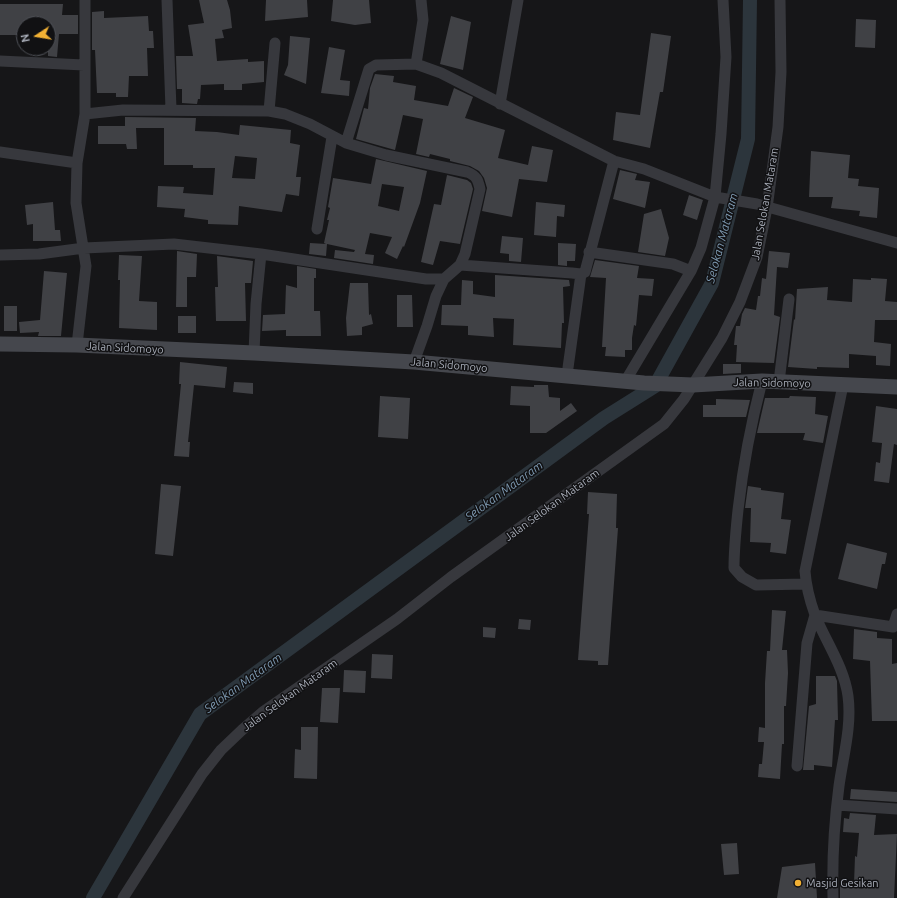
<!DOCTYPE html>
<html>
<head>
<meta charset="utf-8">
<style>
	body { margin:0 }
	#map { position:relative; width:897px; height:898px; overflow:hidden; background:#161618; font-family:Ubuntu,sans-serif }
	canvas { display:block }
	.north { position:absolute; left:16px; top:16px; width:40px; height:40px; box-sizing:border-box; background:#111113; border:1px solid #4d4f55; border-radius:50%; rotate:258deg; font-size:11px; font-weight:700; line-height:16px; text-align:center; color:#a8adb8 }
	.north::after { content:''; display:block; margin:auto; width:14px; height:18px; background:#f2b134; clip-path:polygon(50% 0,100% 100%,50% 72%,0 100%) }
</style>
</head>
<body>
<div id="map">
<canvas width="897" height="898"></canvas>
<div class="north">N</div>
</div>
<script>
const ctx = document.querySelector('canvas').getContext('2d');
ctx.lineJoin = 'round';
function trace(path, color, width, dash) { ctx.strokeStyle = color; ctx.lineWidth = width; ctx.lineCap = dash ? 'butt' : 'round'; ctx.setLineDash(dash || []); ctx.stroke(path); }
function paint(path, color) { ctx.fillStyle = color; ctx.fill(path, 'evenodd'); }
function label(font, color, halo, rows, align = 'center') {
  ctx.font = font + ' Ubuntu,sans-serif'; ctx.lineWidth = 3; ctx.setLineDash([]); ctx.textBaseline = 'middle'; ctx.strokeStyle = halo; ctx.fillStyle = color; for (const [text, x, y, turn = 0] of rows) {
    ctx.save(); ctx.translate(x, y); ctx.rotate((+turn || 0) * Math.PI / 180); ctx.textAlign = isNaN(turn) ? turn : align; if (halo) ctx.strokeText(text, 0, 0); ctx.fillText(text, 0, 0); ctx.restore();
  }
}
trace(new Path2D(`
	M93,898L200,714L604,418L655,386L712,283L748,139L750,0`), '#2c353c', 14);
paint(new Path2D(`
	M199,0H227L230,10L232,28L222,30L224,38L215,39L217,61L248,59V62L264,61V82L242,84V90H224V84L201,85L200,99H198L197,104L182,103V89H177L176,56H193L188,25L204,23Z
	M266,0H307L308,17L265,21Z
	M333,0H369L371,23L355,25L331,21Z
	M0,4H63L62,15H78V34H59L57,57L48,56V23H24V35H0Z
	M104,11V18L148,16L149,31H153L154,48H147L148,76H129L128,97H116V93H97L95,50H92V12Z
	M451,16L471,22L463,70L440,64Z
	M856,19L876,20L875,48L855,47Z
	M651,33L671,36L663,92H660L650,148L613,140L616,112L640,115Z
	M290,36L310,38L306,84L284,75L288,65Z
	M329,47L345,50L340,80L350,81L349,96L321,93Z
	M375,74L394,76L393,82L416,86L414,100L448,106L454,88L473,97L465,118L505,130L498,158L528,165L532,146L553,150L547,182L519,179L512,217L482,211L487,188L484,178L479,171L470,166L450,161V159L430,154L429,157L416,154L423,119L403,115L395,150L356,139L364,108L368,109L370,88Z
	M125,117L196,118L195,131L217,132L239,135L240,125L291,130L290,143L300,145L296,177H301L299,196L286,194L282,212L239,206L238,225L208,224V220L184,217L185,209L157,207L158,186L184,187L183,193L213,195L215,168H193V165H164V128H136L137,149H127L126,144H98V126H125ZM235,156L257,158L255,179L232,178Z
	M811,151L850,155L848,178L859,179L858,186L879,188L877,218L859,216L860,211L831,208L833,197H809Z
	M376,159L427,171L420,203L404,247L403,246L397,259L385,253L392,237L370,233L365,254L374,255L373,264L334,258L335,250L354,252L355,250L327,244L326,256L309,254L310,243L326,244L324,243L329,220H327L330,208L328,207L333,178L371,184ZM382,184L404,187L399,211L378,206Z
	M620,170L637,174L635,180L650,182L645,208L613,199Z
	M447,175L467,180L471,183L473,189L460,244L440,241L433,265L421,262L434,204L441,205Z
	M689,195L703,200L697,220L683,215Z
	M53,202L55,230H60L61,241H33V224L27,225L25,205Z
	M536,202L565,205L564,217L557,216L556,237L534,235Z
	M661,209L669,238L665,256L638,252L644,214Z
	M502,236L523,238L521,262L509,261V254L500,253Z
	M558,243L576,244L575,261H567V266L558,265Z
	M177,251L197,254L196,277H187V307H176Z
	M769,251L790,253L788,268L777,267L774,315L780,317L774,363L736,362L737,345H734L736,326H740L742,314L745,308L756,310L758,296H760L762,278L766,279Z
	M119,255L142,256L139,301L157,302V330L119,328L120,280H118Z
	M217,256L253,261L251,283H245L246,321H216L215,287H218Z
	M595,260L639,266L637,278L654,279L652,296L639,295L636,326L634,325L632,338V350H625V357L605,356L606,347H602L606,278L590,277Z
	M297,266L316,269V278H314V311H320L321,336H286V330L262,331L263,315L285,314L286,285L297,288Z
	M44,271L67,273L61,336H38L39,332L20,333L19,322L40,320Z
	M495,275L569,280L570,286L563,287L564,323H562L561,348L513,345L514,319L493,318L494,337L468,335V326L441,325L442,305H461L462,280L473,281V294L495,297Z
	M871,278L887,279L885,301L897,302V320H875L874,342L891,344L890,366L876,365V356L849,354V368L817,367V369L788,367L794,319L795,320L797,289L828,287L827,300L852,302L853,279L871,280Z
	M350,283H368L369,315L371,314L373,324L362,327V335L347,336L346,318Z
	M397,295H412L413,327H397Z
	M4,306H17V331H4Z
	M178,316H196V333H178Z
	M180,362L227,367L225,388L194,385L188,442H190L189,457L174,456L181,384H179Z
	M723,364H741V373L723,374Z
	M234,382L253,383V394L233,392Z
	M534,385H548L549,397L560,398V411L571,403L577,411L546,433H530V406L510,405L511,386L534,387Z
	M380,396L410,398L408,439L378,437Z
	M790,396L816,397L815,414L828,416L823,443L803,440L805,433H757L765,398H789Z
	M716,399L750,400L746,417H703V405H716Z
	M876,406L897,409V445L894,444L889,483L874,481L876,462L880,463L882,443L872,442Z
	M161,484L181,486L173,556L155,554Z
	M748,486L761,488V490L784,493L781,519L791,520L786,554L770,552L771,543L750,542L751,508H745Z
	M588,492L617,494L616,528H618L608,665H598V661L578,660L589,514H587Z
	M847,543L887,553L885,564H882L877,589L838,579Z
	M772,610L786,611L782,650H787L788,673L786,706H784V744H782L780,779L758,777L759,764H762L764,742H758L759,727L765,728V683L767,651H770Z
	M519,619L531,620L530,630L518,629Z
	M483,627L496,628L495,638L483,637Z
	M854,629L877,632V638L892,639V664L897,663V721H872L870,661L853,659Z
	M372,654L393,655L392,679L371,678Z
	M344,670L366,671L365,693L343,692Z
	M816,676H835L837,681L838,720H835L832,767L814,765V770H803L809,706L816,704Z
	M322,688H340L338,723L320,722Z
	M301,727H318L317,779L294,778L295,749L301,750Z
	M851,789L897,792V802L850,799Z
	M850,813L876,815L874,835L897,834L894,898H840V883L854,884L855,856L857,857L859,833L843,832L844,818L849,819Z
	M737,843L739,874L724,875L721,844Z
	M815,863L817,898H777L782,867Z`), '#404145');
trace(new Path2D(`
	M85,0V114
	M167,0L171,109
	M0,61L84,65
	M416,64L423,20L421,0
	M500,104L518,0
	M269,111L275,43
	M346,143L369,69L376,65L416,64L441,73L614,161L644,169L715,197L757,204L897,243
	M0,152L77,163
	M317,229L332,137
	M589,252L673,264L691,271
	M0,255L39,254L84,248L174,244L261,254L426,279H444
	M460,265L572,273L581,274L585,272L614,161
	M77,345L86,266L76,203L77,163L85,114L123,110L269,111L285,114L310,124L346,143L386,155L467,172C477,176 478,180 480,189L465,254L460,265L444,279L436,296L427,326L414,362
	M254,353L256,304L261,254
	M567,375L581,274
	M626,380L691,271L701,248L715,197L721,134L726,57L723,0
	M762,381C751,423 743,466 738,510C736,529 734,548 734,568L742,577L756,585L806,584
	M779,382L789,299
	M797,766L807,643L815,615L893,627L897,614
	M837,805L897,809
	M123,898L202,774L221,750L242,730L264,711L397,619L451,577L664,424L684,399L722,338L740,302L757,257L767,208L778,127L781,72L780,0
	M833,898C832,860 834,824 839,786C843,757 852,726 848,696C844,667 826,642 815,615C810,601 806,586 805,571L843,385`), '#37383d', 11);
trace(new Path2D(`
	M0,344L77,345L254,353L414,362L644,383L693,385L762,381L897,387`), '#45474d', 15);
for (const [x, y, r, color] of [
	[798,883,4,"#f2b134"]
]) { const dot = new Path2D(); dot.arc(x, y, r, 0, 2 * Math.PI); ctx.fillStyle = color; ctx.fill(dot); trace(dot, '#111113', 1.5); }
label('11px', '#a8adb8', '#111113', [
	["Jalan Selokan Mataram",765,204,-80],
	["Jalan Sidomoyo",125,348,3],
	["Jalan Sidomoyo",449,365,5],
	["Jalan Sidomoyo",772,383,1],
	["Jalan Selokan Mataram",552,505,-36],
	["Jalan Selokan Mataram",290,695,-36]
]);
label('11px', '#a8adb8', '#111113', [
	["Masjid Gesikan",806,883]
], 'left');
label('italic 12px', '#7f9bb3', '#111113', [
	["Selokan Mataram",722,238,-75],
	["Selokan Mataram",504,491,-36],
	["Selokan Mataram",243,683,-36]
]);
</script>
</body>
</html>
